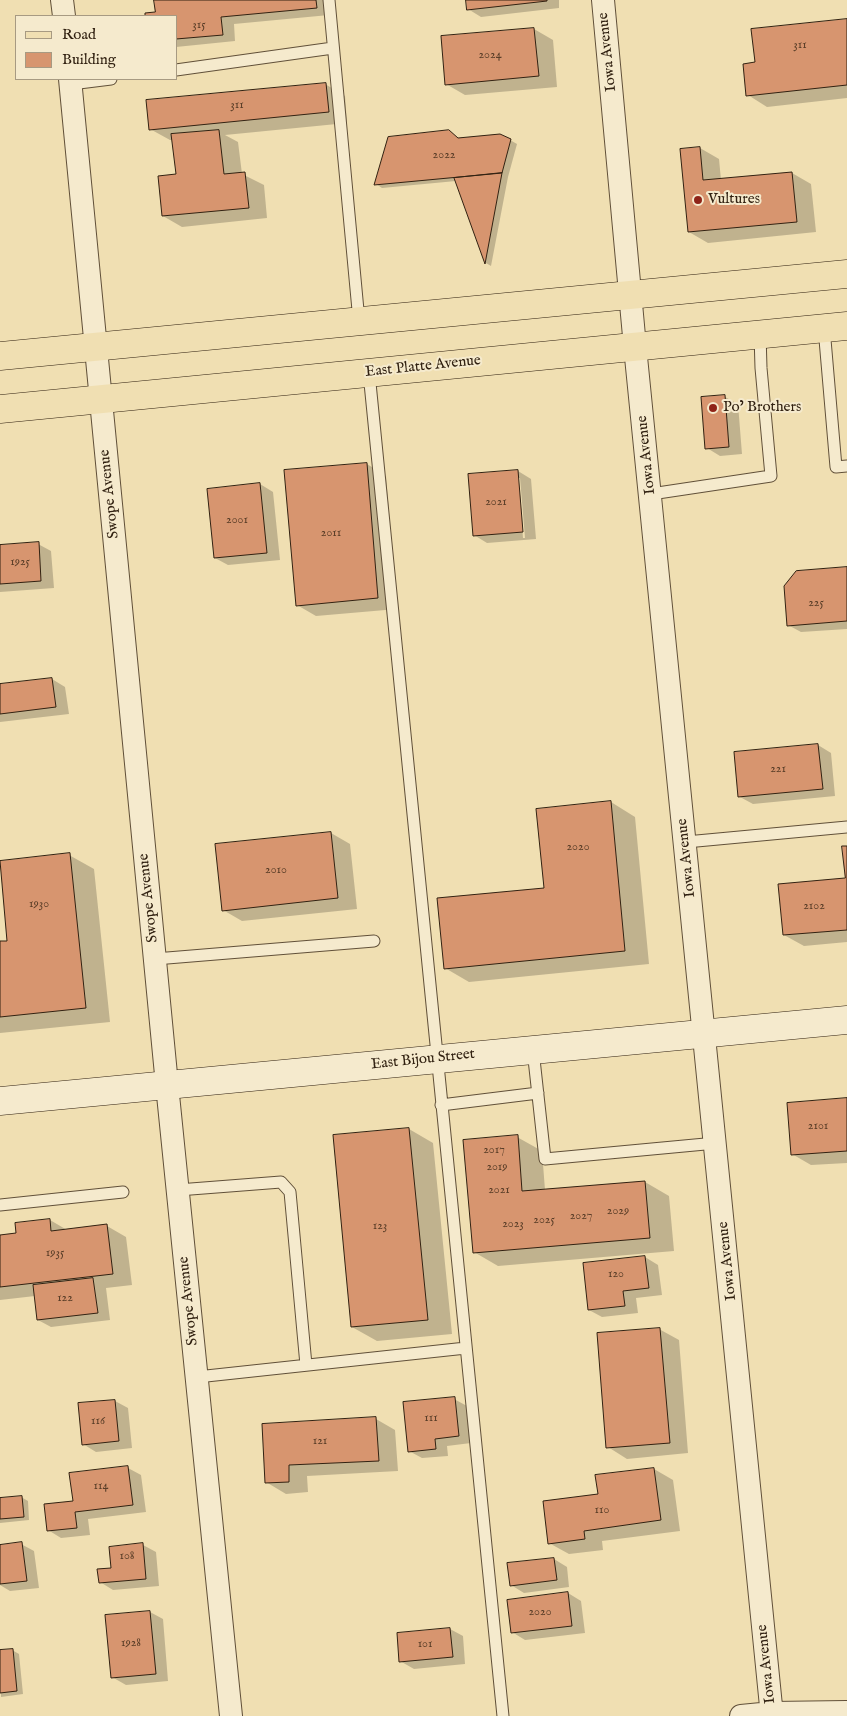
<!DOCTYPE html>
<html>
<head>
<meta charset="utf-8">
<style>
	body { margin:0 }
	#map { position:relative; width:847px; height:1716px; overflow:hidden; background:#f0dfb2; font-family:"IM FELL English",serif }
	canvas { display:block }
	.legend { position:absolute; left:15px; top:15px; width:162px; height:65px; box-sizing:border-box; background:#f5eacd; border:1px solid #a79a82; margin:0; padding:6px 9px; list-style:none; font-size:15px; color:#312111 }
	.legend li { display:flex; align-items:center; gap:10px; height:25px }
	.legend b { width:25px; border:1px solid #a79a82 }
</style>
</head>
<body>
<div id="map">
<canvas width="847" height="1716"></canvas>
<ul class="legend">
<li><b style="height:6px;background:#f0dfb2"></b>Road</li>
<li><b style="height:14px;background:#d7956f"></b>Building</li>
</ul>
</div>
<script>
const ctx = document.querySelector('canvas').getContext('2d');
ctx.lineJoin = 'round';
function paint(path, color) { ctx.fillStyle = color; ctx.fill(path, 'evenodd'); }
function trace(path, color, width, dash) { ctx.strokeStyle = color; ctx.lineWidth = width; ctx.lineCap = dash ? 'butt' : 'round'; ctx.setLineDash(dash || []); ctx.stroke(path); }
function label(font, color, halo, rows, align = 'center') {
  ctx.font = font + ' "IM FELL English",serif'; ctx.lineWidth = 4; ctx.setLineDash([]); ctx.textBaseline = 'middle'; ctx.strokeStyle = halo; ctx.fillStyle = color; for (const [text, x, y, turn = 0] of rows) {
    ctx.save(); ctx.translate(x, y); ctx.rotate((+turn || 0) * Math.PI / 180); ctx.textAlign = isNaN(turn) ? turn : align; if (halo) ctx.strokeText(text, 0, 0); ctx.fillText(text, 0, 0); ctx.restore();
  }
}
paint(new Path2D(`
	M156,0H328L329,15L234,24L235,41L176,47V16H146L157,14Z
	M467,0H559V8L481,17L468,9Z
	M847,20V98L767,107L748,95L756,64Z
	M534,29L553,40L557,87L465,95L446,84Z
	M325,84L345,96L347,123L225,135L238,142L242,174L264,185L267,218L182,227L163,216L177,176L173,140H170L150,129Z
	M449,132L460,139L510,140L517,144L508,177L491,266L486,263L456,181L382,188L376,184Z
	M700,148L719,159L721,180L792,173L811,184L816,232L708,243L689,232Z
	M725,397L738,404L742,454L720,456L707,448Z
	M367,464L386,476L397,609L316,616L297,605Z
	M518,471L531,479L536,539L487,543L474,535ZM518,478H520L525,538H523Z
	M260,484L273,492L280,560L228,565L215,558Z
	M38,544L51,551L54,588L0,592V546Z
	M847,568V629L801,632L788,625Z
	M52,679L65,687L69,714L0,722V685Z
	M818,745L831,753L835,796L753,804L740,797Z
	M611,802L635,817L649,964L469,982L445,968L545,889Z
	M331,833L350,844L357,909L242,921L223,910Z
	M847,847V942L804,946L784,935L846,879Z
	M69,855L94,869L110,1022L0,1033V943L9,942Z
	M847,1100V1163L811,1165L792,1154Z
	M409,1129L433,1143L452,1334L377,1341L352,1327Z
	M517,1137L542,1151L545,1190L645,1182L669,1196L674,1251L498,1266L474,1252Z
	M50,1220L67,1230L107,1226L126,1237L132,1285L106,1288L110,1320L51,1327L38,1320L35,1296L0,1300V1236L17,1234Z
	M645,1257L658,1265L662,1295L636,1298L638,1313L602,1317L589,1310Z
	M659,1329L679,1340L688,1453L627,1459L608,1447Z
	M454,1399L467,1406L471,1443L447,1446L448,1456L422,1458L409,1451Z
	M115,1401L128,1408L132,1448L96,1452L83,1444Z
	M376,1419L395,1430L398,1471L307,1476L308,1492L286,1494L266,1482L263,1425Z
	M128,1468L141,1475L146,1512L88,1519L90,1535L61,1538L48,1530L74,1502L71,1474Z
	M654,1469L673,1480L680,1531L602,1541L603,1550L569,1554L549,1543L599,1495Z
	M21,1497L28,1501L29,1520L0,1523V1499Z
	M21,1544L34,1551L39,1588L10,1591L0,1585V1546Z
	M143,1545L156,1552L159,1586L113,1590L100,1582Z
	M554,1559L567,1567L569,1587L524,1593L511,1585Z
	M568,1593L581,1601L585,1633L525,1640L512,1632Z
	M150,1612L163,1619L168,1681L126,1685L112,1677Z
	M450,1629L463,1636L465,1664L414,1669L400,1661Z
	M12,1650L19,1654L23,1694L1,1697L0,1651Z`), '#0003');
const building = new Path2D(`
	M154,0H316L317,8L221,17L223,35L176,39V16H145V13L155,12Z
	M466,0H547V1L467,10Z
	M847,19V85L746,96L743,64L755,62L751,29Z
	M534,28L539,76L445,85L441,36Z
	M326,83L329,112L149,130L146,100Z
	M219,130L224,174L245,172L249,208L162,216L158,176L176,174L171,134Z
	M449,130L458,138L500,134L511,139L502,173L374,185L388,137Z
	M700,147L703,180L792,172L797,222L688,232L680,149Z
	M502,173L485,264L454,178Z
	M725,395L729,447L705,449L701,397Z
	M367,463L378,598L296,606L284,470Z
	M518,470L523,532L473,536L468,474Z
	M260,483L267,553L214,558L207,489Z
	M39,542L41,581L0,584V545Z
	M847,567V621L787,626L784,586L796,571Z
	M52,678L56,707L0,714V684Z
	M818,744L823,789L738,797L734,752Z
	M611,801L625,951L444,969L437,898L544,888L536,809Z
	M331,832L338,898L222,911L215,844Z
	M842,846H847V930L783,935L778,884L845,878Z
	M70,853L86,1008L0,1017V941H7L0,861Z
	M847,1098V1151L791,1155L787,1103Z
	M409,1128L428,1320L351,1327L333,1135Z
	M518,1135L522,1191L645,1181L650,1238L473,1253L463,1140Z
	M50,1219L51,1231L107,1224L113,1274L0,1287V1235L16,1233L15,1223Z
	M645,1256L649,1288L623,1291L625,1306L588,1310L583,1263Z
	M93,1278L98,1313L37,1320L33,1285Z
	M660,1328L670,1443L606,1448L597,1333Z
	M455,1397L459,1436L435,1439L436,1449L408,1452L403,1402Z
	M115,1400L119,1441L82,1445L78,1403Z
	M376,1417L379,1461L289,1465V1482L265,1483L262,1424Z
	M128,1466L133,1505L75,1512L77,1528L47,1531L44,1504L73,1501L69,1473Z
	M654,1468L661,1520L584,1531L585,1539L548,1544L543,1501L598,1494L595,1475Z
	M22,1496L24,1517L0,1519V1498Z
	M22,1542L27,1581L0,1584V1545Z
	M143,1543L146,1579L99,1583L97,1569L111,1568L109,1547Z
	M554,1558L557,1580L510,1586L507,1563Z
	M568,1592L572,1626L511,1633L507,1600Z
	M150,1611L156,1674L111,1678L105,1615Z
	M450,1628L453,1657L399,1662L397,1633Z
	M13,1649L17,1691L0,1693V1650Z`);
paint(building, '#d7956f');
trace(building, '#312111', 1);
const lane = new Path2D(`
	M329,0L359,321
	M176,70L333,48
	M71,84L111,79
	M824,328L836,467L847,466
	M369,373L503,1716
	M651,494L771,476L761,368L760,334
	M686,842L847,827
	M155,959L374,941
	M533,1050L545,1159L716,1143
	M441,1105L538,1093
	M178,1190L281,1182L290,1192L306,1365
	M0,1205L123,1192
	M197,1377L466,1348`);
const street = new Path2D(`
	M62,0L64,16
	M603,0L635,347L772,1716
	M70,79L167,1085L231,1716
	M741,1716L772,1713L847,1712`);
const secondary = new Path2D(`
	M0,1101L847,1020`);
const primary = new Path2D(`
	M0,356L847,274
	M0,409L847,326`);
trace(lane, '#615039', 13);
trace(street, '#615039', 24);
trace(secondary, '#312111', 29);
trace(primary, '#312111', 29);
trace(lane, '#f5eacd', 11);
trace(street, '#f5eacd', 22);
trace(secondary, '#f5eacd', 28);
trace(primary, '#f0dfb2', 28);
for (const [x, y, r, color] of [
	[698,200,5,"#8f2418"],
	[713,408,5,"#8f2418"]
]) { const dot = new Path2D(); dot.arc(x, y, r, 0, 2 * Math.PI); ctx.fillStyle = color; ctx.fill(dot); trace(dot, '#f5eacd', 2); }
label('12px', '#5a3e28', null, [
	["315",199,26],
	["311",800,46],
	["2024",490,56],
	["311",237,106],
	["2022",444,156],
	["2021",496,503],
	["2001",237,521],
	["2011",331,534],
	["1925",20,563],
	["225",816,604],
	["221",778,770],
	["2020",578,848],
	["2010",276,871],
	["1930",39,905],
	["2102",814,907],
	["2101",818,1127],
	["2017",494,1151],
	["2019",497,1168],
	["2021",499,1191],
	["2029",618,1212],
	["2027",581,1217],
	["2025",544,1221],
	["2023",513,1225],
	["123",380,1227],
	["1935",55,1254],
	["120",616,1275],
	["122",65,1299],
	["111",431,1419],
	["116",98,1422],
	["121",320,1442],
	["114",101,1487],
	["110",602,1511],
	["108",127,1557],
	["2020",540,1613],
	["1928",131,1644],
	["101",425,1645]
]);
label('15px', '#312111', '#f5eacd', [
	["Iowa Avenue",608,52,-96],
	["East Platte Avenue",423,367,-6],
	["Iowa Avenue",647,455,-96],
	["Swope Avenue",110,494,-96],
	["Iowa Avenue",687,858,-96],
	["Swope Avenue",149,898,-96],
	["East Bijou Street",423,1060,-6],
	["Iowa Avenue",728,1261,-96],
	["Swope Avenue",189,1301,-96],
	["Iowa Avenue",767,1664,-96]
]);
label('15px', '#312111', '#f5eacd', [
	["Vultures",708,200],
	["Po’ Brothers",723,408]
], 'left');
</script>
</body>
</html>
